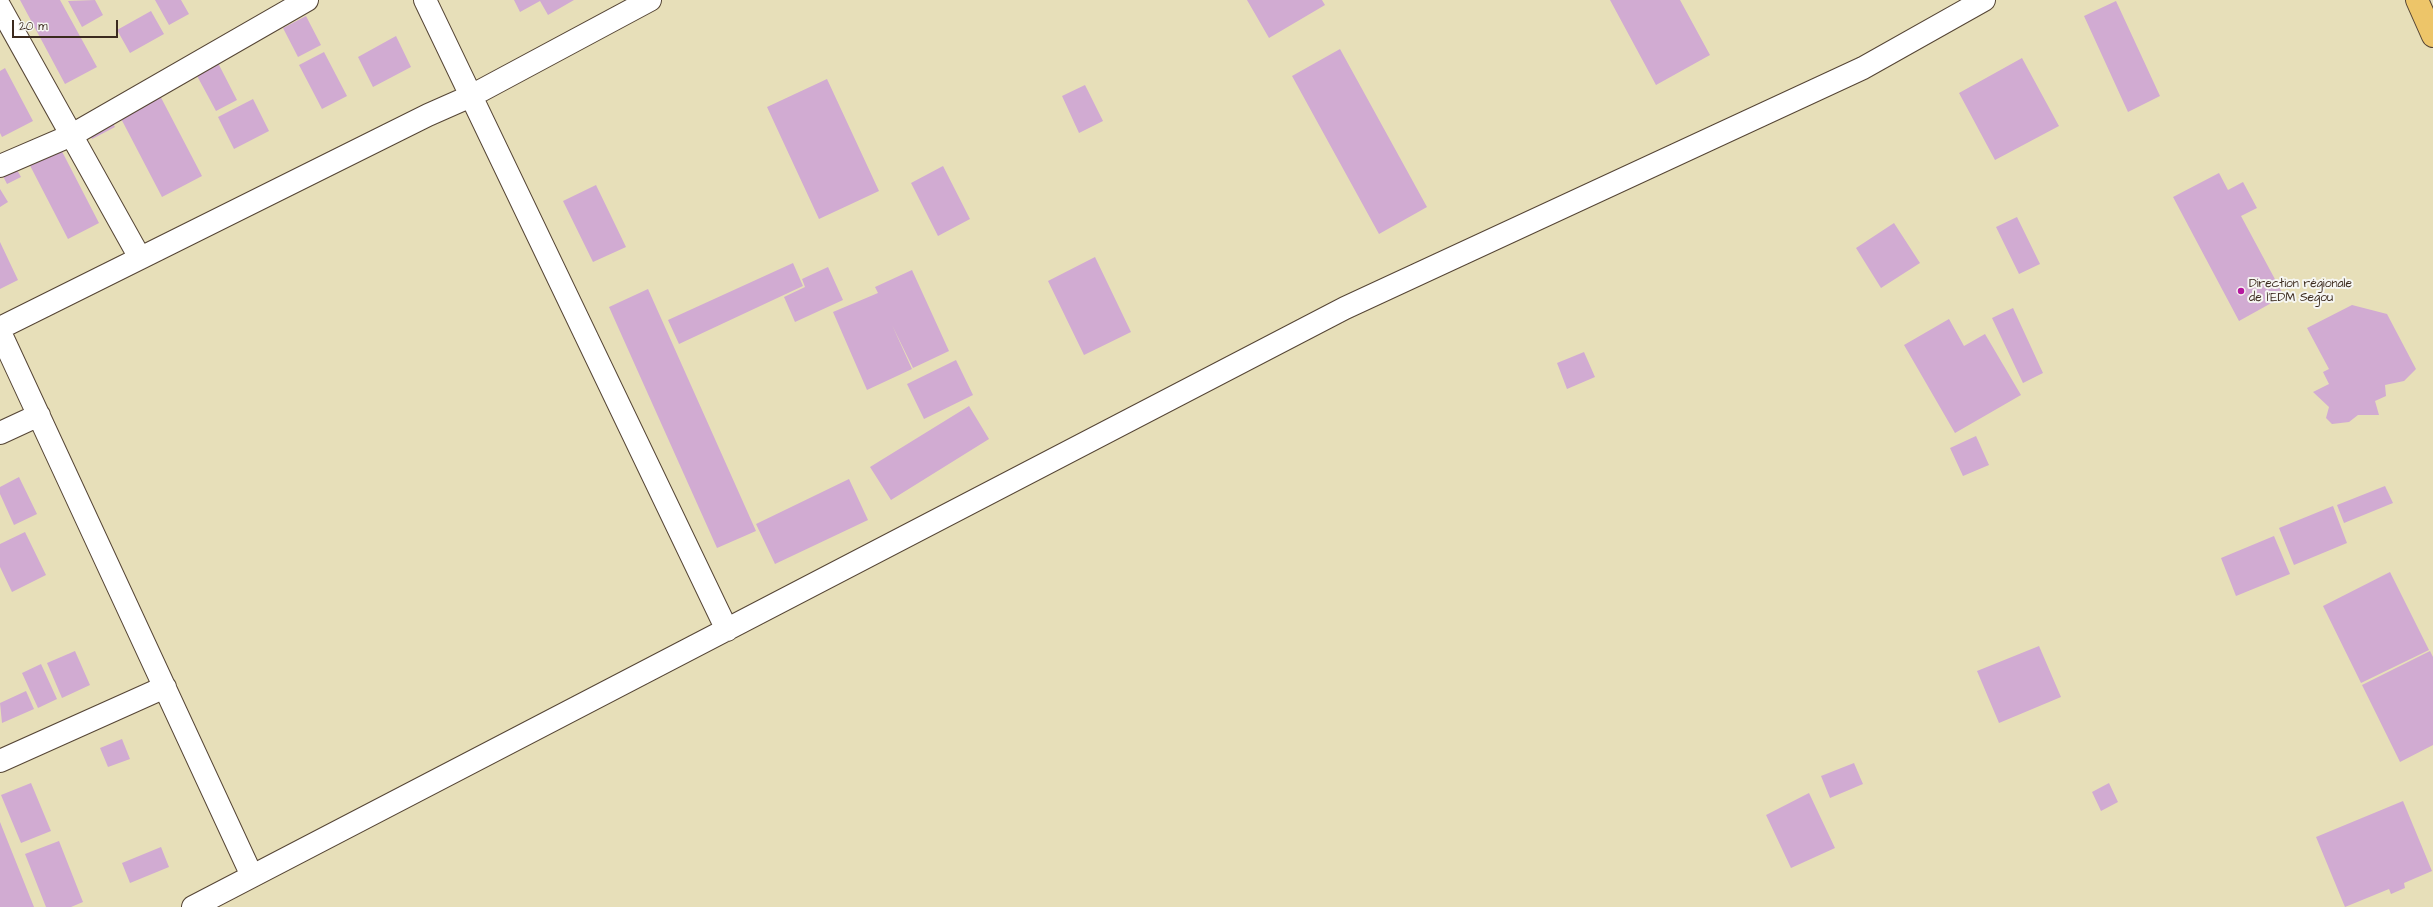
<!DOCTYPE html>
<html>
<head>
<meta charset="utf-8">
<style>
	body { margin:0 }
	#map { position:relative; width:2433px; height:907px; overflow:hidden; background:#e7dfb9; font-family:"Architects Daughter",sans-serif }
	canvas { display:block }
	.scale { position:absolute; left:12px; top:20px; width:106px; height:18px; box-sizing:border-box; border:2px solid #3b2a1e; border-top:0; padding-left:5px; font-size:12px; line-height:14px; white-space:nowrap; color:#3b2a1e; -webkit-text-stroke:3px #f6f6f2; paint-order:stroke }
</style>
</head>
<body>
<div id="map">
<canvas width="2433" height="907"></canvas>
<div class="scale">20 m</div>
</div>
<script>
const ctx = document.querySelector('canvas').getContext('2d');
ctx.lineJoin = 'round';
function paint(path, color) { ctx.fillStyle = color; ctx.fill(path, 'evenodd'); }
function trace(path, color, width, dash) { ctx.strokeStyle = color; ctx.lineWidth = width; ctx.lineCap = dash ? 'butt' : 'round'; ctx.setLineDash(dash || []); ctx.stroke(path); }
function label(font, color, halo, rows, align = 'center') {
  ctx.font = font + ' "Architects Daughter",sans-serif'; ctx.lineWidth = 4; ctx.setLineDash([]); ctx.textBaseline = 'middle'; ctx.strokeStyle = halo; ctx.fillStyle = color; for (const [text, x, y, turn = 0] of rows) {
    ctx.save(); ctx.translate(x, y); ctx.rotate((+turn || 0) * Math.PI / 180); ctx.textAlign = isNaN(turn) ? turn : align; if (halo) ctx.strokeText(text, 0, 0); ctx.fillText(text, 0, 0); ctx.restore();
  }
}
paint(new Path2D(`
	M20,0H60L97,67L65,84Z
	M95,0L103,15L82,27L68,1Z
	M155,0H181L189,14L169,25Z
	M514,0H574L548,15L540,1L520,12Z
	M1247,0H1322L1325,5L1269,38Z
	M1610,0H1680L1710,55L1656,85Z
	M2116,1L2160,96L2128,112L2084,16Z
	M151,11L164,34L130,53L117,30Z
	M306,16L321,45L298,57L283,28Z
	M396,36L411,67L373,87L358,57Z
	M1340,49L1427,207L1379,234L1292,76Z
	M324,52L347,96L322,109L299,65Z
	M2022,58L2059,126L1995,160L1959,93Z
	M218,63L237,100L216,111L196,74Z
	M5,68L33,121L2,137L0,133V71Z
	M827,79L879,191L819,219L767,107Z
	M1085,85L1103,121L1079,133L1062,96Z
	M156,88L202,176L162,197L116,109Z
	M253,99L269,131L234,149L218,117Z
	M107,113L115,127L92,139L84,125Z
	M54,136L99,223L68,239L23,152Z
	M10,157L21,177L7,184L0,170Z
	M943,166L970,219L938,236L911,183Z
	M2219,173L2228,190L2243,182L2257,208L2241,216L2284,296L2239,321L2173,197Z
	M596,185L626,247L593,262L563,201Z
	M0,189L8,202L0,207Z
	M2017,217L2040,264L2019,274L1996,227Z
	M1894,223L1920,263L1881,288L1856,248Z
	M0,242L18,280L0,289Z
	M1095,257L1131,332L1084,355L1048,281Z
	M793,263L803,286L679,344L668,320Z
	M828,267L843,300L795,322L784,297L805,287L802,279Z
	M912,270L949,351L913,368L892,325L912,369L867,390L833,312L878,293L875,287Z
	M648,289L756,531L717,548L609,307Z
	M2352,305L2387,314L2416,369L2404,381L2385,385L2386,396L2375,401L2379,415H2358L2349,422L2332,424L2326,418L2329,407L2313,392L2329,384L2323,372L2329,369L2307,328Z
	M2013,308L2043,373L2023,383L1992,318Z
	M1949,319L1964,346L1985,334L2021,395L1955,433L1904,345Z
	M1584,352L1595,377L1567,389L1557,363Z
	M956,360L973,395L924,419L907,384Z
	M969,406L989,439L891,500L870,467Z
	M1976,436L1989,465L1963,476L1950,448Z
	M19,477L37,514L14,525L0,494V487Z
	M849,479L868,520L775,564L756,524Z
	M2385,486L2393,503L2344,523L2337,505Z
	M2333,506L2347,543L2294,565L2279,528Z
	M25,532L46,575L12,592L0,567V544Z
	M2274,536L2290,574L2236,596L2221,558Z
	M2390,572L2429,650L2361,683L2323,606Z
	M2039,646L2061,697L1999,723L1977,671Z
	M75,651L90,685L62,698L47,663Z
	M2430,651L2433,657V745L2400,762L2362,685Z
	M41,664L57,699L38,708L22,673Z
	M26,691L34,709L2,723L0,703Z
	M122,739L130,759L108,767L100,748Z
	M1854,763L1863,784L1830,798L1821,776Z
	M31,783L51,831L21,843L1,795Z
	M2109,783L2118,802L2101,811L2092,792Z
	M1809,793L1835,848L1791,868L1766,815Z
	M2403,801L2432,871L2404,883L2405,888L2391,894L2389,889L2345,907L2316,837Z
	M0,822L34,907H0Z
	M59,841L83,902L71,907H46L25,854Z
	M161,847L169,867L130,883L122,863Z`), '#d1abd2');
const minor = new Path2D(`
	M425,0L727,630
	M0,7L140,258
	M0,166L72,135L307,0
	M0,328L428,115L471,96L650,0
	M0,332L252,876
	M0,433L39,415
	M0,761L165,687
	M193,907L1345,308L1863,68L1984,0`);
const highway = new Path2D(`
	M2417,0L2433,36`);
trace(minor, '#554535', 24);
trace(highway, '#554535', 24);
trace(minor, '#fff', 22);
trace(highway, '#edc569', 22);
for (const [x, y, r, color] of [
	[2241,291,4,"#b5179e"]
]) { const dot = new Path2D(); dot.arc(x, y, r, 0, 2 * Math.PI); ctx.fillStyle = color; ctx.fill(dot); trace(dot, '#f6f6f2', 1.5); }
label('12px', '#3b2a1e', '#f6f6f2', [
	["Direction régionale",2249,284],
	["de l'EDM Segou",2249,298]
], 'left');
</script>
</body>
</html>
